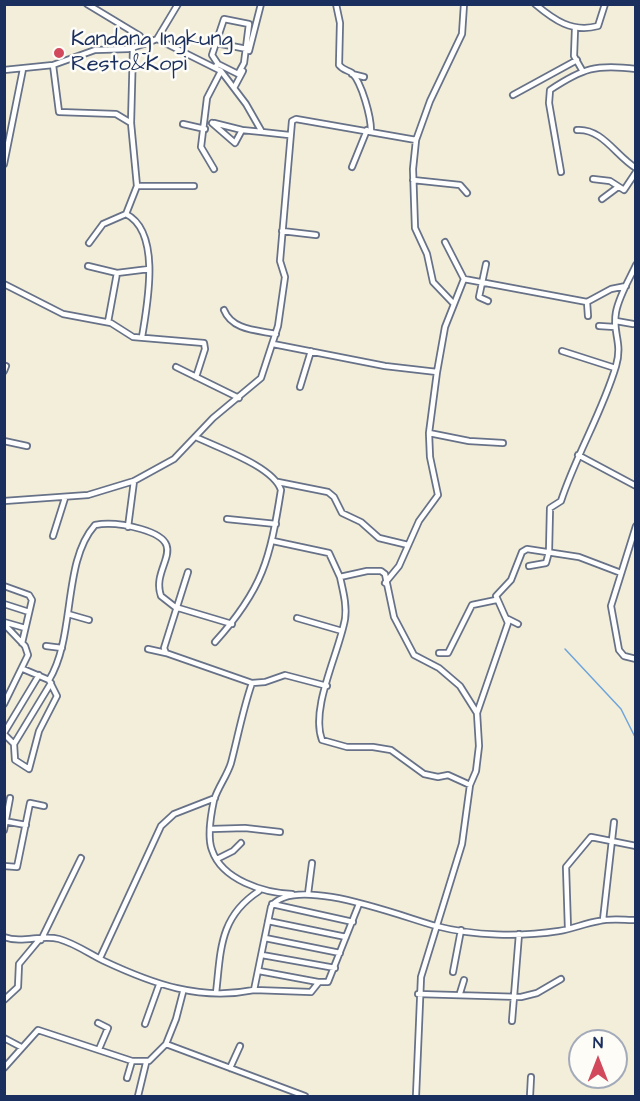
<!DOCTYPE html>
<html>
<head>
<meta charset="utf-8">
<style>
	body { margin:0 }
	#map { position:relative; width:640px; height:1101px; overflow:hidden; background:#f3eed9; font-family:"Architects Daughter",sans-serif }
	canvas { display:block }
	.frame { position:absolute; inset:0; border:6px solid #1b2f5e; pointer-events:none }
	.north { position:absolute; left:568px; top:1029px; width:60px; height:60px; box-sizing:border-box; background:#fdfcf7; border:2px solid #a3aaba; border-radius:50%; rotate:0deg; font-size:16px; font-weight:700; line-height:24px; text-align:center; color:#1b2f5e }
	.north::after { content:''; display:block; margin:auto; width:21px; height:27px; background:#d1495b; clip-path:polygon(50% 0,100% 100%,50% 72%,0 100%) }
</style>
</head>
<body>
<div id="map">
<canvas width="640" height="1101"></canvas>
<div class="frame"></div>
<div class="north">N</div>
</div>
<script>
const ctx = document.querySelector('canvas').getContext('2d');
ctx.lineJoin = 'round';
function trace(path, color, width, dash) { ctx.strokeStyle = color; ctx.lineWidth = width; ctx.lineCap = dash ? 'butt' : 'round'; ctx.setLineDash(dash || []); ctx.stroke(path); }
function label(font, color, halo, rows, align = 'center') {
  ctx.font = font + ' "Architects Daughter",sans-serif'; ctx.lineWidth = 5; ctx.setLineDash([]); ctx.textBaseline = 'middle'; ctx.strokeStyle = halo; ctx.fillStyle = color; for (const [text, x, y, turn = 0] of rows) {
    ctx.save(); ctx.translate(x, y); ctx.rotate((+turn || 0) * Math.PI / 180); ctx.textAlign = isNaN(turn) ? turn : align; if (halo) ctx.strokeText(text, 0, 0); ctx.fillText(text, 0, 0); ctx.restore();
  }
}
trace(new Path2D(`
	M565,649L621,709L636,739`), '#6ea4dc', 1.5);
const minor = new Path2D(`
	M87,4L140,36V45
	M336,4L340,23L339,65C343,70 347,70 352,73C362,83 371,117 371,131
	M535,4C554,20 572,33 598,26L605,4
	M575,29L574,56L582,70
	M157,39L221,71L246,104L262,132L289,135
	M216,43L224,19L249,24L244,63L238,74L218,64
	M133,48L131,123L137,186L126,214C162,232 147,306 142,337
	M249,51L261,4
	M53,65L59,112L116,114L131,123
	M216,66L218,64L212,55L216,43L247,49
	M4,70L53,65L95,50L128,49L147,43L157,39L178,4
	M352,74L364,77
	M234,88L243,71
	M513,95L577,60
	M212,123L235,143L242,130L262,132
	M214,123L242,130
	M183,124L205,129
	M577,130C602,128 616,156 636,168
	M416,140L413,169L415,228L427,254L433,282L453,303
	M4,164L23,69
	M352,167L367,130
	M214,169L201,147L207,98L221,71
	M561,172L549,103L550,90C583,68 596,64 636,69
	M593,179L610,181L624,190L636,172
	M413,180L460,185L467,193
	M137,186H194
	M602,199L618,187
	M282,231L316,235
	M445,242L464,279
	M89,243L103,224L126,214
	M486,264L479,297L488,301
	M88,266L117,273L149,269
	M4,284L63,314L111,323L133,337L204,343L205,349L196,377
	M587,302L611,289L626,286
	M224,310C232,330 256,330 276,334
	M616,321L633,324
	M108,322L117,273
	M599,326L615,327
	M273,344L385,366L437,372L445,327L464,279L587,302L588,316
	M562,351L615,368
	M176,367L239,398
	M4,371L6,366
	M437,372L429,433L469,441L503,443
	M300,387L311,351
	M196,437C218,448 273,466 281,490C270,559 263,589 215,642
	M4,441L27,446
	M578,455L636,486
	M278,482L328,492L334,497L342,513L361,522L379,538L408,545
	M4,501L88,495L134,481L174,459L213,418L261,378L278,326L285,277L280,261L292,121L296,119L416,140L430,101L462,34L464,4
	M227,519L276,524
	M636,526L611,606L619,650L624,656L636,659
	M128,527L134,481
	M53,536L65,498
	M273,541L329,553L340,577L367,571H381L385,574L394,617L414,655L439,668L460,686L477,713
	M529,566L546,563L549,552L550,508L561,501C576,455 602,413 616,366C623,342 612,333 616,312C619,296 629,280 636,265
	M188,572L164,648L166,653L252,683L265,682L285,675L327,686
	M340,577C343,591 347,605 345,619C339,653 310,708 322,740L347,747H373L391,750L424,774L438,777L448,775L470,785
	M385,583L399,566L419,521L438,495L430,457L429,433
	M4,586L29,595L32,600L22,643
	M4,604L29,612
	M68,614L89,620
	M297,618L342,631
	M508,619L518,624
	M4,622L25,628
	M4,624L25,646L28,655L4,704
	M46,646L62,648
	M148,649L166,653
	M439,653H448L472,605L496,600
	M49,680C76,636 62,562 95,525C110,522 127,525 141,529C193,544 150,566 161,596L175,607L232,624
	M252,683C243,709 238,736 231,763C227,776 218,787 214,800C211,814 207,837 212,850C222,880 264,893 292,894
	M4,733L39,675
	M4,734L14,744L15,760L29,769L39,731L57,696L49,680L23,669
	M14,744L51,683
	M4,821L26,825
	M211,829L245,828L280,832
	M4,830L10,798
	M217,859L233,851L241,843
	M4,866L17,867L30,803L44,806
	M308,894L312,863
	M272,904L353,922
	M603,920L614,822
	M268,921L346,937
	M568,929L566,867L591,837L636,846
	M4,937C23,944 41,934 59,939C74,943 90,954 104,961C153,984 200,1001 254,990L271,907C293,873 405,918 436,926C474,936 520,937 559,931C573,929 585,923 599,921C610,918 624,920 636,920
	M265,938L340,953
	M41,940L81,858
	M262,955L335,968
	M100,958L161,826L174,814L215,798
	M259,971L318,982
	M453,972L461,930
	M254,990L311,992L319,982H328L359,904
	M183,992L176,1019L166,1044L305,1096
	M216,993C221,950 219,917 259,891
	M460,993L464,980
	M418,994L521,997L537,993L561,979
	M4,1000L18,987L19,964L39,940
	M512,1021L519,934
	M98,1023L108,1028L99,1049
	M145,1024L159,985
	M4,1038L21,1047
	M4,1068L38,1030L132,1061
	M230,1068L240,1046
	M127,1078L132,1061H149L166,1044
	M138,1096L146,1063
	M416,1096L421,977L462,844L470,785L476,771L479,746L477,713L508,623L496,596L511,580L522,552L527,549L579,557L621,573
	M530,1096L531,1077`);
trace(minor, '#677289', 8);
trace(minor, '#fff', 4.5);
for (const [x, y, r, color] of [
	[59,53,6,"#d1495b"]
]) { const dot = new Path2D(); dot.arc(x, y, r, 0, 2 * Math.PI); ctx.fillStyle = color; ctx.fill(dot); trace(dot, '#fdfcf7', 2); }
label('22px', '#1b2f5e', '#fdfcf7', [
	["Kandang Ingkung",71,40],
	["Resto&Kopi",71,65]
], 'left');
</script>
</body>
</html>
